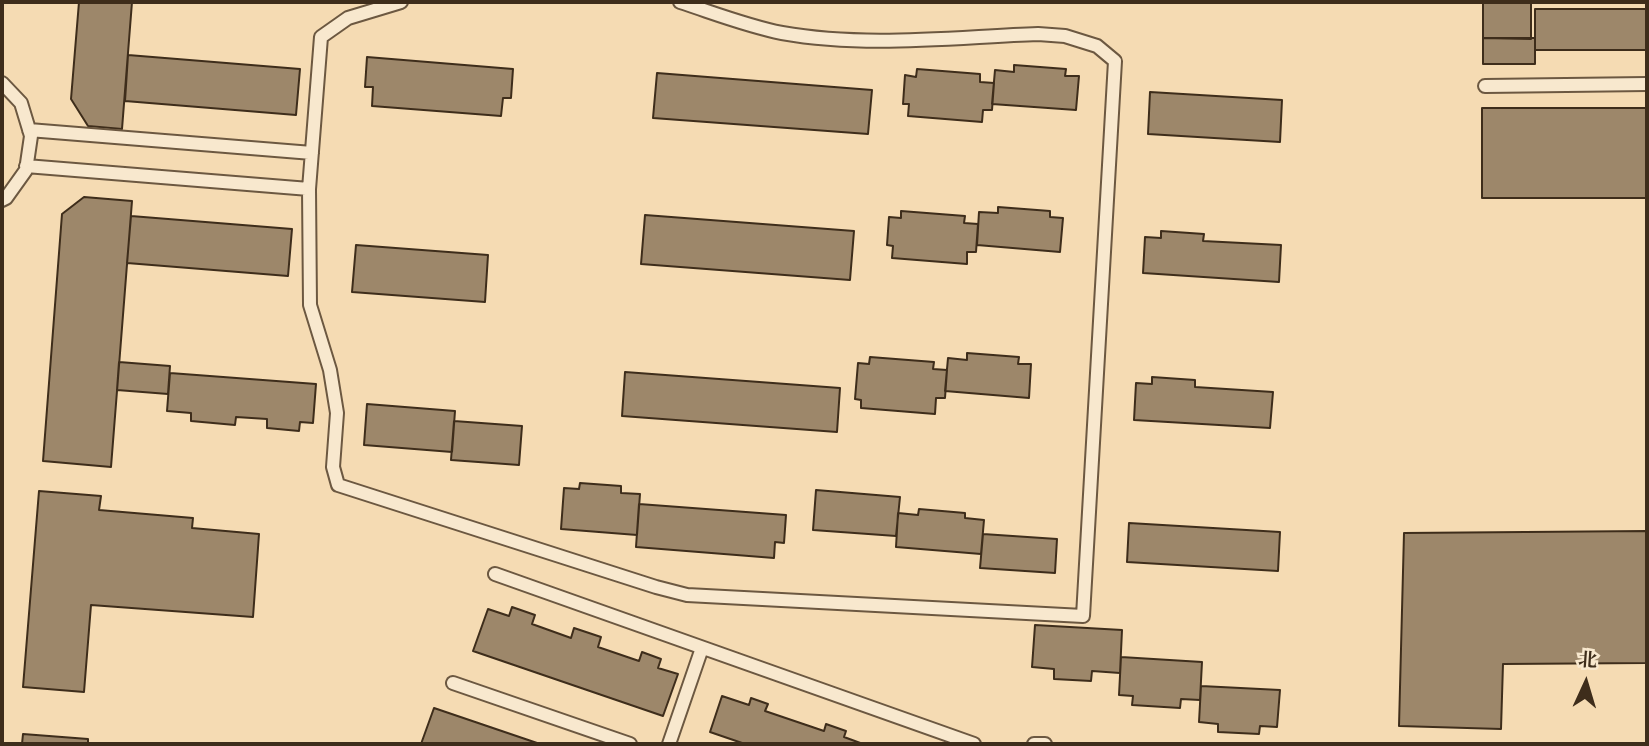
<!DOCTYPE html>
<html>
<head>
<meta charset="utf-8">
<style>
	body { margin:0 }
	#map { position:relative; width:1649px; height:746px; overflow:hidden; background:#f5dbb3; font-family:"Sorts Mill Goudy","Noto Serif SC",serif }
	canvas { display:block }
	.frame { position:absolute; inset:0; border:4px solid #3e2d1b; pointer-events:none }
	.north { position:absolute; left:1551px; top:648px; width:70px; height:70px; -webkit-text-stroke:5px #f8e8ce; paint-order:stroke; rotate:4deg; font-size:19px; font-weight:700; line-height:28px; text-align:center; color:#3e2d1b }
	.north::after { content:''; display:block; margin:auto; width:24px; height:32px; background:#3e2d1b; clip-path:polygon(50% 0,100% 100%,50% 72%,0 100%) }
</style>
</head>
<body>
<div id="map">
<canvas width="1649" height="746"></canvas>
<div class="frame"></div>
<div class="north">北</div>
</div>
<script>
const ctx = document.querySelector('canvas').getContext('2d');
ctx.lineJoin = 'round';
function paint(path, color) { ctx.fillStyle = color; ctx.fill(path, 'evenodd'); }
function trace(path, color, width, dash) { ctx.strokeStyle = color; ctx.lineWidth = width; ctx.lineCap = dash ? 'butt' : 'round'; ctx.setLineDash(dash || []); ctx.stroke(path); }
const building = new Path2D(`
	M79,2H132L122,129L88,126L71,99Z
	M1483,2H1531V39L1483,38Z
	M1535,9H1647V50H1535Z
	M1483,38H1535V64H1483Z
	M128,55L300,69L296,115L125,101Z
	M367,57L513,69L511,98H503L501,116L372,106L373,87H365Z
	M1014,65L1066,69L1065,76H1079L1076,110L992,104L995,70L1014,72Z
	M917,69L980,74V82L994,83L992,110H983L982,122L908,116L909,104H903L905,75L916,77Z
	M657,73L872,90L868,134L653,118Z
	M1150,92L1282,100L1280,142L1148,134Z
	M1482,108H1647V198H1482Z
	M84,197L132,201L111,467L43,461L62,214Z
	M998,207L1050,211V217L1063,218L1060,252L977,245L979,212L998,213Z
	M901,211L965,216L964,223L978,224L976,252H967V264L892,258L893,246L887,245L889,217L901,218Z
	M645,215L854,231L850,280L641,264Z
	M131,216L292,229L288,276L127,263Z
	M1161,231L1204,234L1203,241L1281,245L1279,282L1143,273L1145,237L1161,238Z
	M356,245L488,255L485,302L352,292Z
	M967,353L1019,357L1018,364H1031L1029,398L945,391L948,358L967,360Z
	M870,357L934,362L933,369L947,370L945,398H936L935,414L861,408V400L855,399L858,363L869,364Z
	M119,362L170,366L168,394L117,390Z
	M625,372L840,388L837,432L622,416Z
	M170,373L316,384L313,423L300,422L299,431L267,428V419L236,417L235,425L191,421V413L167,411Z
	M1152,377L1195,380V387L1273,392L1270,428L1134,420L1136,383L1152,384Z
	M367,404L455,411L452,452L364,445Z
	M454,421L522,426L519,465L451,460Z
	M580,483L621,486V493L640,494L637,535L561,529L564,488L579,489Z
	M816,490L900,497L896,536L813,530Z
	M39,491L101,496L99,510L193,518L192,528L259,534L253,617L91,605L84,692L23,687Z
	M639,504L786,515L784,543L775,542L774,558L636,547Z
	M919,509L965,513V518L984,520L981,554L896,547L898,513L918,515Z
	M1129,523L1280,532L1278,571L1127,562Z
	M1647,531V663L1503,664L1501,729L1399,726L1404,533Z
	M983,534L1057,539L1055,573L980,568Z
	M512,607L535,615L532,624L571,638L574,628L601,637L598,647L639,661L642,652L661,659L658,668L678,674L663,716L473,651L488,609L509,616Z
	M1035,625L1122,630L1120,673L1092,671L1091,681L1054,679V669L1032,667Z
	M1121,657L1202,662L1200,700L1181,699L1180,708L1132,705L1133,696L1119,695Z
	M1201,686L1280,690L1277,727L1260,726L1259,734L1218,732V724L1199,722Z
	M722,696L749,705L751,698L768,704L765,711L824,731L826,724L846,731L844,737L863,744H745L710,732Z
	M434,708L540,744H421Z
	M23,734L88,739V744H22Z`);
paint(building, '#9d876a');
trace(building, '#3e2d1b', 2);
const service = new Path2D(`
	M401,2L348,18L321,37L309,189L310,305L330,370L337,413L333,467L338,485L656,587L687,595L1083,616L1115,61L1097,46L1065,36L1038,34C954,37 866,48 782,33C747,26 714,13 680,2
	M2,83L21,103L31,136L26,170L6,198L2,200
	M1485,86L1647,84
	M29,130L312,153
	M26,166L309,189
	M495,574L974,744
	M453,683L630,744
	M669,744L702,648
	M1034,744H1045`);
trace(service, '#6c5841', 16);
trace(service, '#f8e8ce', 12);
</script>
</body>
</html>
